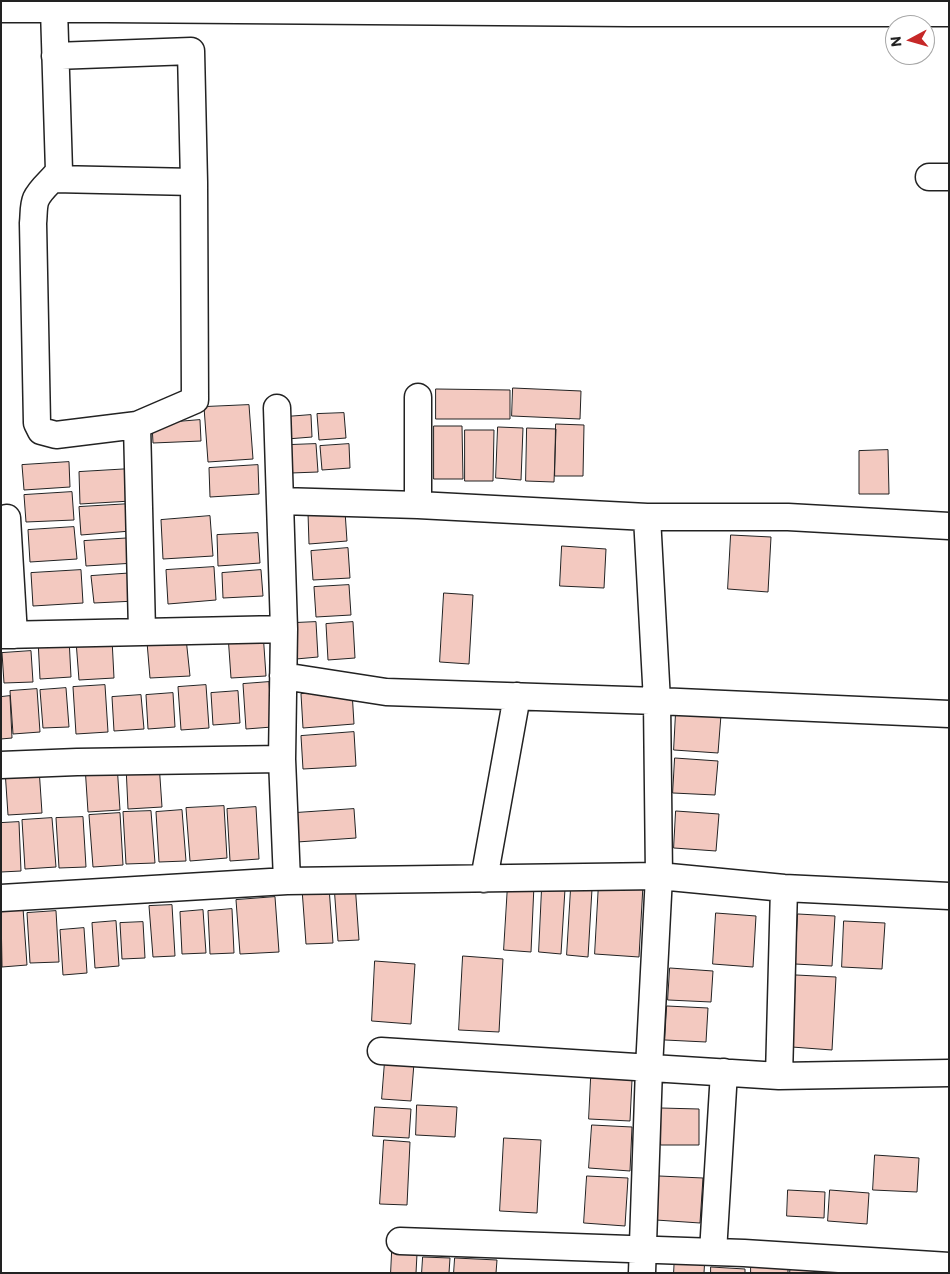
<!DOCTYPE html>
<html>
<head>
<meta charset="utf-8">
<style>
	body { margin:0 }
	#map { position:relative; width:950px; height:1274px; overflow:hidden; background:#fff; font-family:Commissioner,sans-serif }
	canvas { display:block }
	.frame { position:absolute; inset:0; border:2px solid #222; pointer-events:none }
	.north { position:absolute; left:885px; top:15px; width:50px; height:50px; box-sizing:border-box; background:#fff; border:1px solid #a7a7a7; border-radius:50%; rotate:264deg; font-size:14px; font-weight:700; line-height:20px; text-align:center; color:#222 }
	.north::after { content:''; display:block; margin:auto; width:18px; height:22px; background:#c62828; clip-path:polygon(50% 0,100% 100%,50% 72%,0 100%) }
</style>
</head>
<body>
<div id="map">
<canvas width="950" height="1274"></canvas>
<div class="frame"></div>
<div class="north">N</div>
</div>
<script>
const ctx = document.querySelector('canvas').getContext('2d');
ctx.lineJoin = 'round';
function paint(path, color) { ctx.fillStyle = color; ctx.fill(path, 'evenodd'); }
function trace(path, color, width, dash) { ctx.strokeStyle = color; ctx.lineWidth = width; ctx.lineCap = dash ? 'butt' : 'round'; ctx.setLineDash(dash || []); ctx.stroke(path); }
const building = new Path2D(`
	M513,388L581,391L580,419L512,416Z
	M436,389L510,390V419H436Z
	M249,405L253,459L208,462L204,407Z
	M344,413L346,438L319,440L317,414Z
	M311,415L312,437L287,439L285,417Z
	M200,420L201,441L153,443L152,424Z
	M556,424L584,425L583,476H555Z
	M434,426H462L463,479H434Z
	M498,427L523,428L521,480L496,478Z
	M527,428L556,429L554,482L526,481Z
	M465,430H494L493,481H465Z
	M316,444L318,472L291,473L289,445Z
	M349,444L350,468L322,470L320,446Z
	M888,450L889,494H859V451Z
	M69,462L70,487L24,490L22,465Z
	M258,465L259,494L210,497L209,468Z
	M130,469L131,501L80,504L79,472Z
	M72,492L74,520L26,522L24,495Z
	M130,504L131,531L81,535L79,507Z
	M345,511L347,541L309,544L308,513Z
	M210,516L213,556L163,559L161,520Z
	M74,527L77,559L30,562L28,530Z
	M258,533L260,563L218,566L217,535Z
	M731,535L771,537L768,592L728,589Z
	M133,538L135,563L86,566L84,541Z
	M562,546L606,549L604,588L560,586Z
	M348,548L350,578L313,580L311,551Z
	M214,567L216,600L168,604L166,570Z
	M81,570L83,603L33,606L31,573Z
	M261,570L263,596L223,598L222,573Z
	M135,573L136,601L94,603L91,576Z
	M349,585L351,615L316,617L314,587Z
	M444,593L473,595L469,664L440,662Z
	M316,622L318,657L296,659L294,623Z
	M353,622L355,658L328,660L326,624Z
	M263,632L266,676L231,678L228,635Z
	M69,638L71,677L40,679L38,639Z
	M186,638L190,676L150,678L147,642Z
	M112,639L114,678L79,680L76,641Z
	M31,651L33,682L4,683L2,653Z
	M269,682L272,727L246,729L243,684Z
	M105,685L108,732L76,734L73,687Z
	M206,685L209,728L181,730L178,687Z
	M66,688L69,727L43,728L40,690Z
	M37,689L40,732L13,734L10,691Z
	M238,691L240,723L213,725L211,693Z
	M352,691L354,724L303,728L301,694Z
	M173,693L175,727L148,729L146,695Z
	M141,695L144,729L114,731L112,697Z
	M10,696L12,738L1,739V697Z
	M676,712L721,715L718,753L674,750Z
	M354,732L356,766L303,769L301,736Z
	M675,758L718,761L715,795L673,793Z
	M159,763L162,807L128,809L126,766Z
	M117,764L120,810L88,812L85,766Z
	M39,768L42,813L8,815L5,770Z
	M224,806L227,858L190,861L186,808Z
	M256,807L259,859L230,861L227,809Z
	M354,809L356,838L297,842L295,813Z
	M182,810L186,861L159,862L156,812Z
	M151,811L155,863L126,864L123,812Z
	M676,811L719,814L716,851L674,848Z
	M120,813L123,865L93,867L89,815Z
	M83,817L86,867L59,868L56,818Z
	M52,818L56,867L25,869L22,820Z
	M19,822L21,871L1,872V823Z
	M599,882L643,885L639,957L595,954Z
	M355,883L359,940L338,941L334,885Z
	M508,884L534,885L531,952L504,950Z
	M329,887L333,943L306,944L302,889Z
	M542,888L565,889L561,954L539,952Z
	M571,888L592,889L588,957L567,955Z
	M275,897L279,952L240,954L236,900Z
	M172,905L175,956L153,957L149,906Z
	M23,908L27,965L2,967L1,910Z
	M232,909L234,953L210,954L208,911Z
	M203,910L206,953L182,954L180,912Z
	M56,911L59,962L30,963L27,913Z
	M716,913L756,916L753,967L713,964Z
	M798,914L835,916L832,966L795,964Z
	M116,921L119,966L95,968L92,923Z
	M844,921L885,923L882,969L842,967Z
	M143,922L145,958L122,959L120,923Z
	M84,928L87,973L63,975L60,930Z
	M463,956L503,959L499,1032L459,1030Z
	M375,961L415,964L411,1024L372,1021Z
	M670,968L713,971L711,1002L668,1000Z
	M796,975L836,977L832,1050L792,1047Z
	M667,1006L708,1008L706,1042L665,1040Z
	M385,1061L414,1063L411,1101L382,1099Z
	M591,1078L632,1080L630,1121L589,1119Z
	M417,1105L457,1107L455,1137L416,1135Z
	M375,1107L411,1109L409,1138L373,1136Z
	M661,1108L699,1109V1145H661Z
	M592,1125L632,1127L630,1171L589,1168Z
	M504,1138L541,1140L537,1213L500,1211Z
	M384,1140L410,1142L407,1205L380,1204Z
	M875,1155L919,1158L917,1192L873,1190Z
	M587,1176L628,1178L625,1226L584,1223Z
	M659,1176L703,1178L700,1223L656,1220Z
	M788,1190L825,1192L824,1218L787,1216Z
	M830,1190L869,1193L867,1224L828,1221Z
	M392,1252L417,1254L416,1273H391Z
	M675,1254L705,1256L704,1273H674Z
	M423,1257L450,1258L449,1273H422Z
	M455,1258L497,1260L496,1273H454Z
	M791,1263L832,1265V1273H790Z
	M751,1266L788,1268V1273H751Z
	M711,1267L745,1269V1273H711Z`);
paint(building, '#f3c9c0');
trace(building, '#222', 1);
const minor = new Path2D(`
	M107,1V9L629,13H949
	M1,9H107
	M54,9L59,171C52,181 41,188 36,199C33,206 34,215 33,223L37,423L41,431L56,435L137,425L195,400L194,182L191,51L55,56
	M929,177H949
	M54,179L194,182
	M277,408L284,629L282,759L287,881
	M137,425L142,631
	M280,501L418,505L647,517L657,701L659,876L649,1068L642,1273
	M418,505V397
	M647,517H788L949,526
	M7,518L14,635
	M1,635L284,629
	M283,676L386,692L657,701L949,714
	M1,765L77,762L282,759
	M484,879L517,696
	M1,898L287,881L659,876L784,888L949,896
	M381,1051L779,1076L949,1073
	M779,1076L784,888
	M400,1241L744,1253L949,1266
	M713,1252L724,1072`);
trace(minor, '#222', 29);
trace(minor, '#fff', 26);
</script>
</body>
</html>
